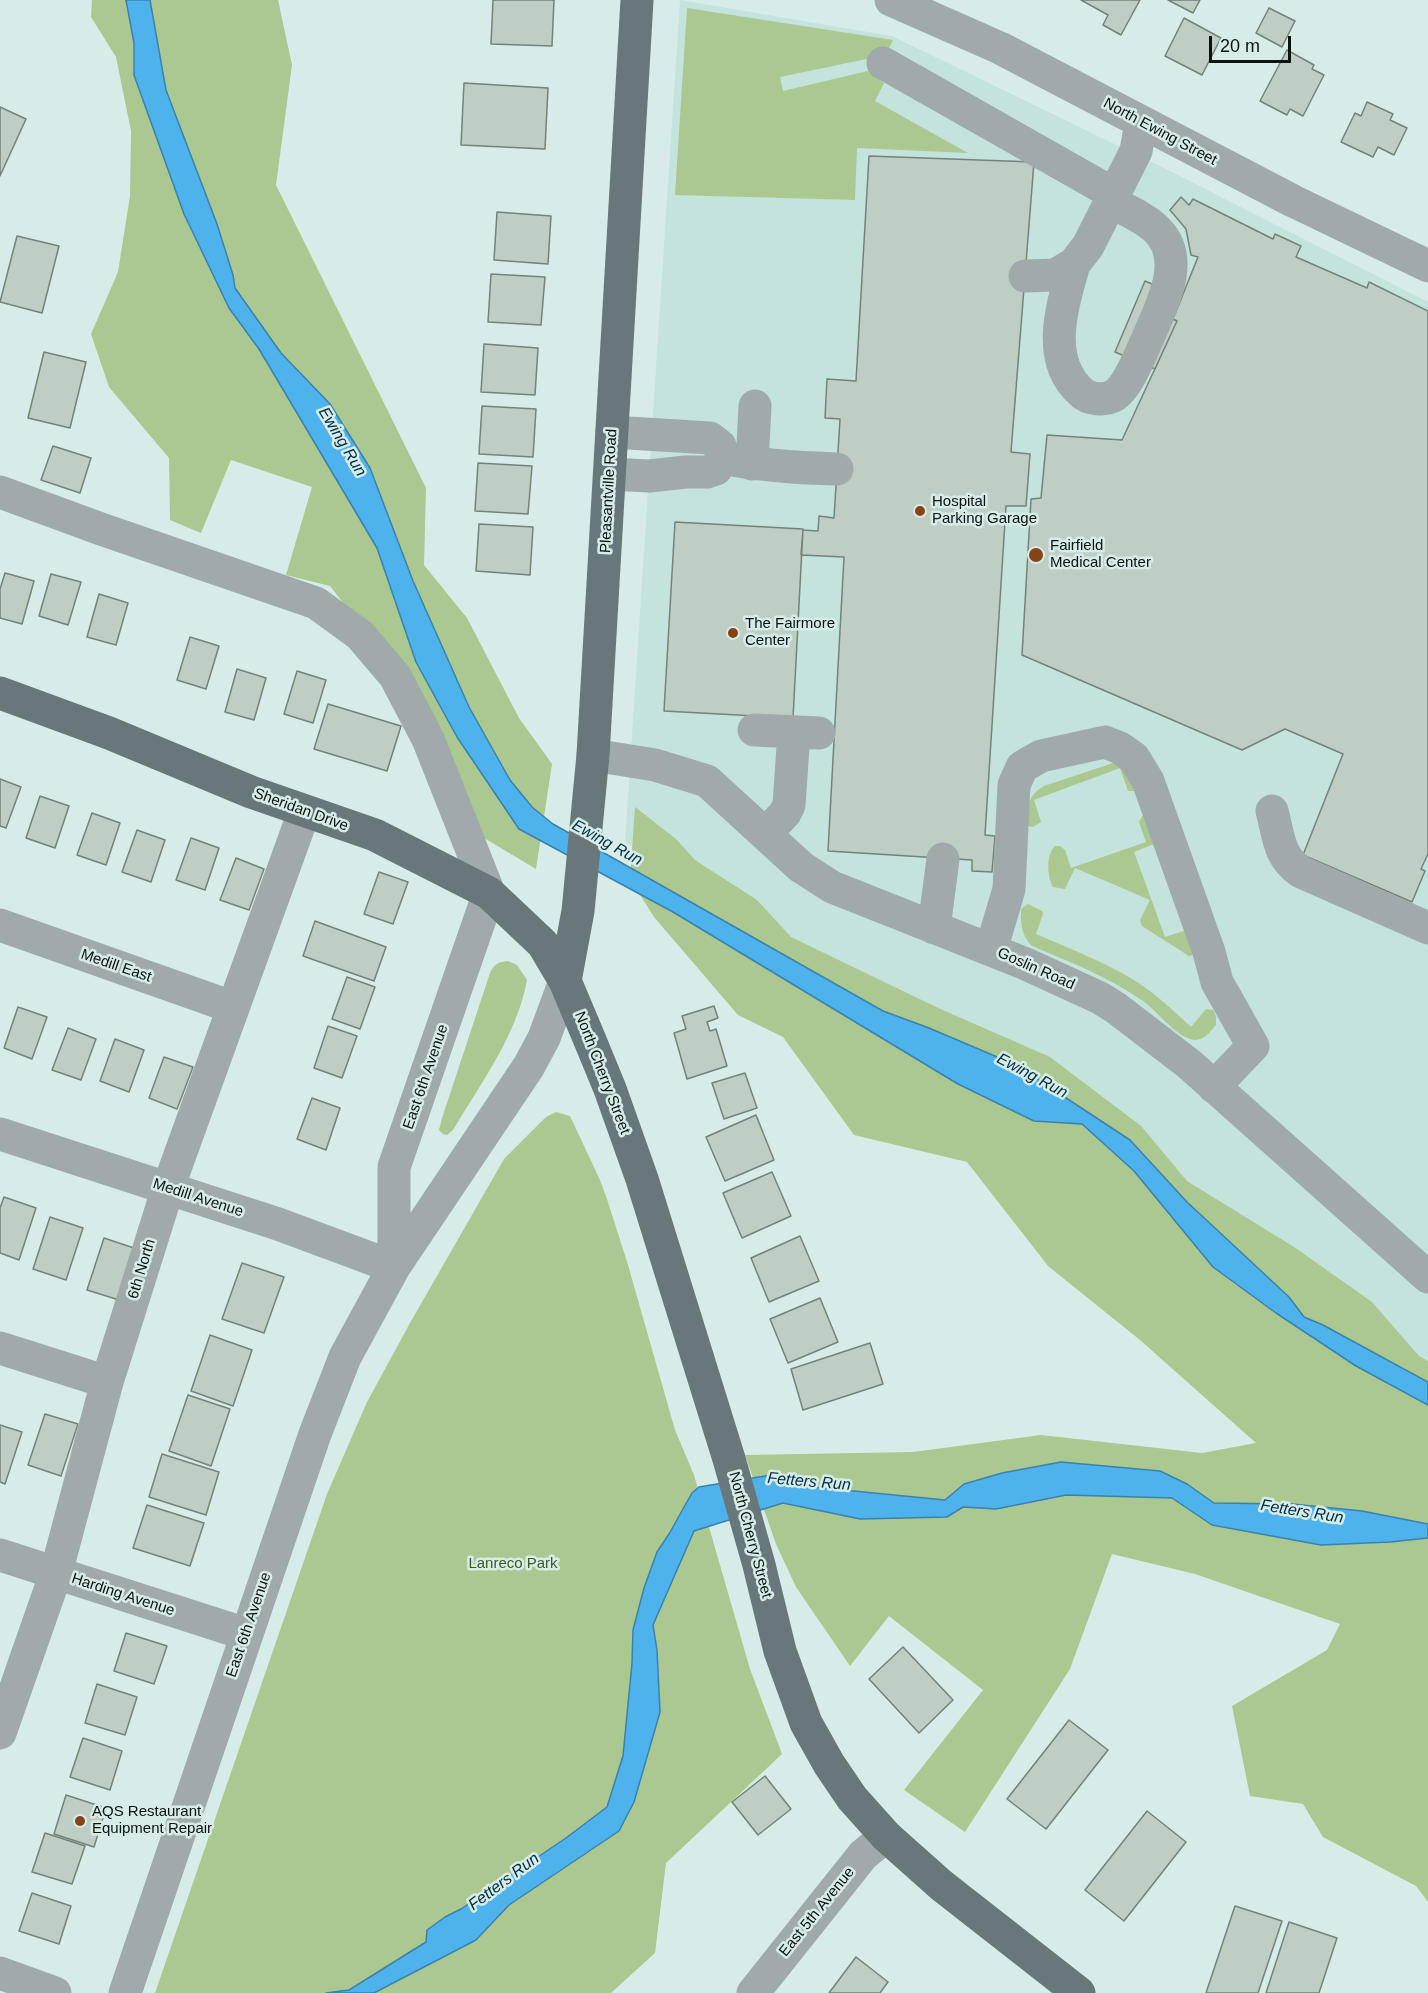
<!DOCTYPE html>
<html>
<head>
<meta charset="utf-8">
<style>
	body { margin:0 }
	#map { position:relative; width:1428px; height:1993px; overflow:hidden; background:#d7ece8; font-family:Helvetica,sans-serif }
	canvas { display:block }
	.scale { position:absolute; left:1209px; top:36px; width:82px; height:27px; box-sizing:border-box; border:3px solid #0b1312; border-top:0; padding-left:8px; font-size:18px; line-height:21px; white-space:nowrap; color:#0b1312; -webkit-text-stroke:4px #d7ece8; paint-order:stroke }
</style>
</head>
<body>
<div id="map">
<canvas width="1428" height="1993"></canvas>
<div class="scale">20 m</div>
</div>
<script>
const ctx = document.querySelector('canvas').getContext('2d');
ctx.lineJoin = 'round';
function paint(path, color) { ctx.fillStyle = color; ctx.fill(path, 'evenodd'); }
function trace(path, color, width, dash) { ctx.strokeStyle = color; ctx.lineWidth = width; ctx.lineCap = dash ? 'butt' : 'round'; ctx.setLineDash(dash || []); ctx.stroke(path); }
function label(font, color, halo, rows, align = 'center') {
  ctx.font = font + ' Helvetica,sans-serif'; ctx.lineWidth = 5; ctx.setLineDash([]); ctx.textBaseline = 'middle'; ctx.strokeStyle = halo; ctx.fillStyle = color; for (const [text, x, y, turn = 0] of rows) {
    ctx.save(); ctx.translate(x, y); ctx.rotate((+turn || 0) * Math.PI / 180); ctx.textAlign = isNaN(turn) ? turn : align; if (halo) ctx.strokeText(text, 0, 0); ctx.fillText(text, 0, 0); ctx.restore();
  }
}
paint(new Path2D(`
	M680,0L892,36L1164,168L1428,302V1377L1239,1219L625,842Z`), '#c4e3dd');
paint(new Path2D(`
	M92,0H278L292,65L276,185L426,488L424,565L467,618L519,718L552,764L536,869L484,838L440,726L330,586L286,575L312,487L231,460L201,533L170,520L169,458L109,387L91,334L118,272L130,196L131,131L116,57L91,17Z
	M687,8L893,40L889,48L881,49L876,57L780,77L783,91L868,71L884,83L875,101L968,153L857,148L855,200L675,195Z
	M1113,763L1122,765L1135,791H1128L1120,768L1034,800L1041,822L1033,827L1028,826C1029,806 1026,797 1044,786Z
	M635,807L676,839L695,860L757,900L791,937L936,1007L1050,1057L1141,1126L1187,1181L1294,1247L1372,1302L1419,1356L1428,1361V1902L1416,1886L1323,1837L1303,1804L1250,1796L1232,1706L1327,1650L1340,1624L1195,1574L1112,1554L1070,1669L965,1832L904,1790L983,1690L889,1616L850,1666L796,1587L776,1544L745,1455L913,1452L1041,1435L1202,1453L1256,1443L1140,1340L1048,1266L967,1162L854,1135L783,1037L738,1015L654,917L630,879Z
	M1143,815L1154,844L1134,852L1165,937L1187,930L1196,954L1189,956L1142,926L1140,920L1150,900L1075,868L1065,889L1053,887C1047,877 1046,854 1055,846H1060L1065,850L1071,868L1146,842L1139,822Z
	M1028,904L1042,911L1043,914L1036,934C1070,949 1106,962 1137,982C1157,995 1174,1011 1191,1027L1206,1009L1213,1010L1216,1016V1025C1209,1033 1202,1043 1190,1039C1174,1034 1157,1011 1143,1001C1109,977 1070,962 1032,946C1021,934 1021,925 1021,909Z
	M508,961L517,965L527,980C517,1035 481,1083 453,1130L447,1135L443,1134L439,1130L442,1118L490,973C494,964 498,962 508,961Z
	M556,1112L570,1116L600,1180L607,1199L628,1265L675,1430L694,1475L750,1669L782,1754L666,1863L655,1953L611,1993H155L327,1494L367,1402L410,1323L504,1159L546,1117Z`), '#aac890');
const water = new Path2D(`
	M126,0H150L166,90L217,224L233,275L235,288L281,353L330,404L370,468L413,581L469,707L510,780L532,807L553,824L883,1011L929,1028L1016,1065L1130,1140L1187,1202L1289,1297L1304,1317L1323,1325L1428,1382V1405L1356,1366L1276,1313L1213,1267L1134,1171L1082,1124L1034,1121L958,1084L673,912L519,829L457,737L416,662L377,548L259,349L229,308L184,214L134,75V43Z
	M1061,1462L1160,1471L1187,1484L1214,1503L1292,1504L1362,1511L1428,1524V1538L1390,1542L1321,1545L1212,1525L1172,1498L1066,1495L996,1509L963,1507L947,1517L860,1519L783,1503L694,1531L653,1625L657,1650L660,1712L634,1802L619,1831L509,1905L476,1940L374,1993H326L349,1990L426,1942L427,1930L445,1917L461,1909L566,1838L607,1807L623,1756L632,1663L633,1630L644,1588L657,1552L669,1534L692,1493L699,1487L777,1474L813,1487L945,1500L964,1484L1002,1473Z`);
paint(water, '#4eb2ed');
trace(water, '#3a82ab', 1.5);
const building = new Path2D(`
	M493,0H554L552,46L491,44Z
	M1081,0H1140L1121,35L1103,25L1108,15Z
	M1168,0H1200L1193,13Z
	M1269,8L1295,21L1282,47L1256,33Z
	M1184,18L1221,38L1202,75L1165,56Z
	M1287,50L1314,65L1312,69L1324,75L1303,116L1290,109L1287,115L1260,101Z
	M464,83L548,88L545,149L461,145Z
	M1367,102L1393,114L1390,120L1407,128L1394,155L1378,147L1373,157L1341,142L1355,113L1361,116Z
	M0,107L26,119L0,176Z
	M869,156L1034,162L1011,452L1030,454L1026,506H1006L985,835L995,836L992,872L972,871V860L828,851L844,557L801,555L803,530L818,531L819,516L834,518L840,419L825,418L827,379L856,381Z
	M1181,197L1189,205L1193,199L1273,239L1275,234L1301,246L1296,257L1367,288L1369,282L1428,311V854L1421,869L1425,871L1412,902L1303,855L1343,754L1285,729L1242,750L1022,655L1031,499L1041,498L1047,435L1122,440L1177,321L1173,319L1198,257L1191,255L1186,229L1170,210Z
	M497,212L551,216L548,264L494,260Z
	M17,236L59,246L42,313L0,302Z
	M491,274L545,277L541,325L488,322Z
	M1145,281L1182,297L1173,319L1177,321L1155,369L1115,352Z
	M484,344L538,348L535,395L481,392Z
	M44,352L86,362L70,428L28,418Z
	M482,406L536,409L533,457L479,454Z
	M53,446L91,458L80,493L41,480Z
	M478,463L532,466L528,514L475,511Z
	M675,522L803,529L793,718L664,711Z
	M479,524L533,527L530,575L476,571Z
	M5,573L34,581L22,624L0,618V589Z
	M51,574L81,582L68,625L39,616Z
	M99,594L128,603L116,645L87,637Z
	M190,637L219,646L206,689L177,680Z
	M237,669L266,678L254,720L225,712Z
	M297,671L326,680L313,723L284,714Z
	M328,704L401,726L387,771L314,749Z
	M0,779L21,787L6,828L0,826Z
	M40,796L69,806L55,848L26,838Z
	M92,813L120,823L106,865L77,855Z
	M137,830L165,840L151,882L122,872Z
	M191,838L219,848L205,890L176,880Z
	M236,858L264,869L249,910L220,900Z
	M379,872L408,882L393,924L364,914Z
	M315,921L386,947L374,981L303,956Z
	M347,977L375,987L360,1029L332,1019Z
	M714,1006L718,1018L707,1022L710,1031L716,1029L727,1066L687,1079L674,1033L686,1029L682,1016Z
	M18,1007L47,1017L32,1059L4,1048Z
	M328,1026L357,1036L342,1078L314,1068Z
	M68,1028L96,1039L81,1080L52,1070Z
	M115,1039L144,1050L129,1092L100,1081Z
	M164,1057L193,1067L177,1109L149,1098Z
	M745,1073L757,1108L724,1119L712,1083Z
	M312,1098L340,1108L326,1150L297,1139Z
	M756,1115L774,1160L725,1181L706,1137Z
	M772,1172L791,1216L742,1238L723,1193Z
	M4,1197L36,1208L19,1260L0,1253V1208Z
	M50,1217L83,1228L66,1280L33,1269Z
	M800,1236L819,1281L769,1302L751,1258Z
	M104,1238L137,1249L119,1300L87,1290Z
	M242,1263L284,1277L264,1333L222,1319Z
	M820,1298L838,1342L788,1363L770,1319Z
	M210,1335L252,1350L233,1406L191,1391Z
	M870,1343L883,1384L803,1410L791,1369Z
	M188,1395L230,1409L211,1466L169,1451Z
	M45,1414L78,1424L61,1476L28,1465Z
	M0,1425L22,1432L5,1484L0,1482Z
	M162,1454L219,1472L206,1515L149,1497Z
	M147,1505L204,1523L190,1566L133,1548Z
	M126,1633L167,1646L154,1684L114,1671Z
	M903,1647L953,1700L919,1733L869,1679Z
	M97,1684L137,1697L125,1735L85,1723Z
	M1069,1720L1108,1750L1046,1829L1007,1799Z
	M83,1738L122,1751L110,1790L70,1777Z
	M765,1776L791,1809L758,1835L732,1802Z
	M66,1795L106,1808L94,1847L54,1834Z
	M1147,1811L1186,1842L1124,1921L1085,1890Z
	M45,1833L85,1846L72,1884L32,1872Z
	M32,1893L71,1906L59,1944L19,1931Z
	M1235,1906L1282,1921L1258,1993H1206Z
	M1289,1922L1337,1938L1319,1993H1266Z
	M856,1957L888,1982L880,1993H829Z`);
paint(building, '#becec4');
trace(building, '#74837a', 1.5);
trace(new Path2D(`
	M891,0L1000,48L1293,201L1428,266
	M883,63L1114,194
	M1074,264C1063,304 1044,359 1081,392C1089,400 1105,401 1115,395C1129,385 1140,355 1147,340C1160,308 1188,260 1157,230C1144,217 1126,210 1110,202
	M1025,276L1055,275L1074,264L1088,246L1136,151L1141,122
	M723,458C761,466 798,468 837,469
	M752,464L755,406
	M610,474L649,476L686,472H707L716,469L723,458L720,446L710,438L612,432
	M0,492L101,529L316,603L360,635L395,676L428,739L489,893L394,1167V1267
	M754,730L819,733
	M593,755L655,765L707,781L801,867L832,887L1026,964L1100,998L1116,1008L1189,1064L1428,1277
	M1272,811C1279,837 1278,856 1301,872L1428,928
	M766,834L785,813L789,805L794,732
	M0,925L232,1007
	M934,928L943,859
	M991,950L1009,889L1014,785L1022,767L1041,756L1105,742L1120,748L1134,758L1148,781L1209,952L1217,982L1253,1046L1214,1087
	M0,1134L278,1224L394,1267
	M0,1348L107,1382
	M0,1555L246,1634
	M0,1733L56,1573L107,1382L168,1188L304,812
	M0,1973L55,1993
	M125,1993L315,1434L345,1357L394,1267L529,1066L544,1038L565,981
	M753,1993L863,1855L886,1836`), '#a1aaab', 33);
trace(new Path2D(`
	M0,693L109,733L251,792L375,835L489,893L543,944L565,981L589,1038L610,1089L642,1179L729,1459L759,1565L780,1651L806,1723L829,1764L852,1798L886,1836L941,1885L1079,1993
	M565,981L578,911L593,755L637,0`), '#67777a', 33);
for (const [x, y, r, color] of [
	[920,511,6,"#864315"],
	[1036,555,8,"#864315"],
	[733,633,6,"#864315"],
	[80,1821,6,"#864315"]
]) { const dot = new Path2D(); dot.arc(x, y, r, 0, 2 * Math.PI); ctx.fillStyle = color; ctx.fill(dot); trace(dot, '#d7ece8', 2); }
label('15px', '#0b1312', '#d7ece8', [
	["North Ewing Street",1160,132,28],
	["Pleasantville Road",609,491,-87],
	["Sheridan Drive",301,810,20],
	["Medill East",116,966,19],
	["Goslin Road",1036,969,24],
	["North Cherry Street",602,1073,69],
	["East 6th Avenue",426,1077,-71],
	["Medill Avenue",198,1198,18],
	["6th North",142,1269,-73],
	["North Cherry Street",750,1535,75],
	["Harding Avenue",123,1595,18],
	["East 6th Avenue",249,1625,-71],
	["East 5th Avenue",817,1912,-51]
]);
label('15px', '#0b1312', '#d7ece8', [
	["Hospital",932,502],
	["Parking Garage",932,519],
	["Fairfield",1050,546],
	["Medical Center",1050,563],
	["The Fairmore",745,624],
	["Center",745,641],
	["AQS Restaurant",92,1812],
	["Equipment Repair",92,1829]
], 'left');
label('15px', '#3d5a1e', '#d7ece8', [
	["Lanreco Park",513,1564]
]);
label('italic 16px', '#002d44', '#d7ece8', [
	["Ewing Run",342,442,59],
	["Ewing Run",607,843,29],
	["Ewing Run",1032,1076,28],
	["Fetters Run",809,1482,5],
	["Fetters Run",1302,1512,9],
	["Fetters Run",504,1882,-37]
]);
</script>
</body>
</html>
